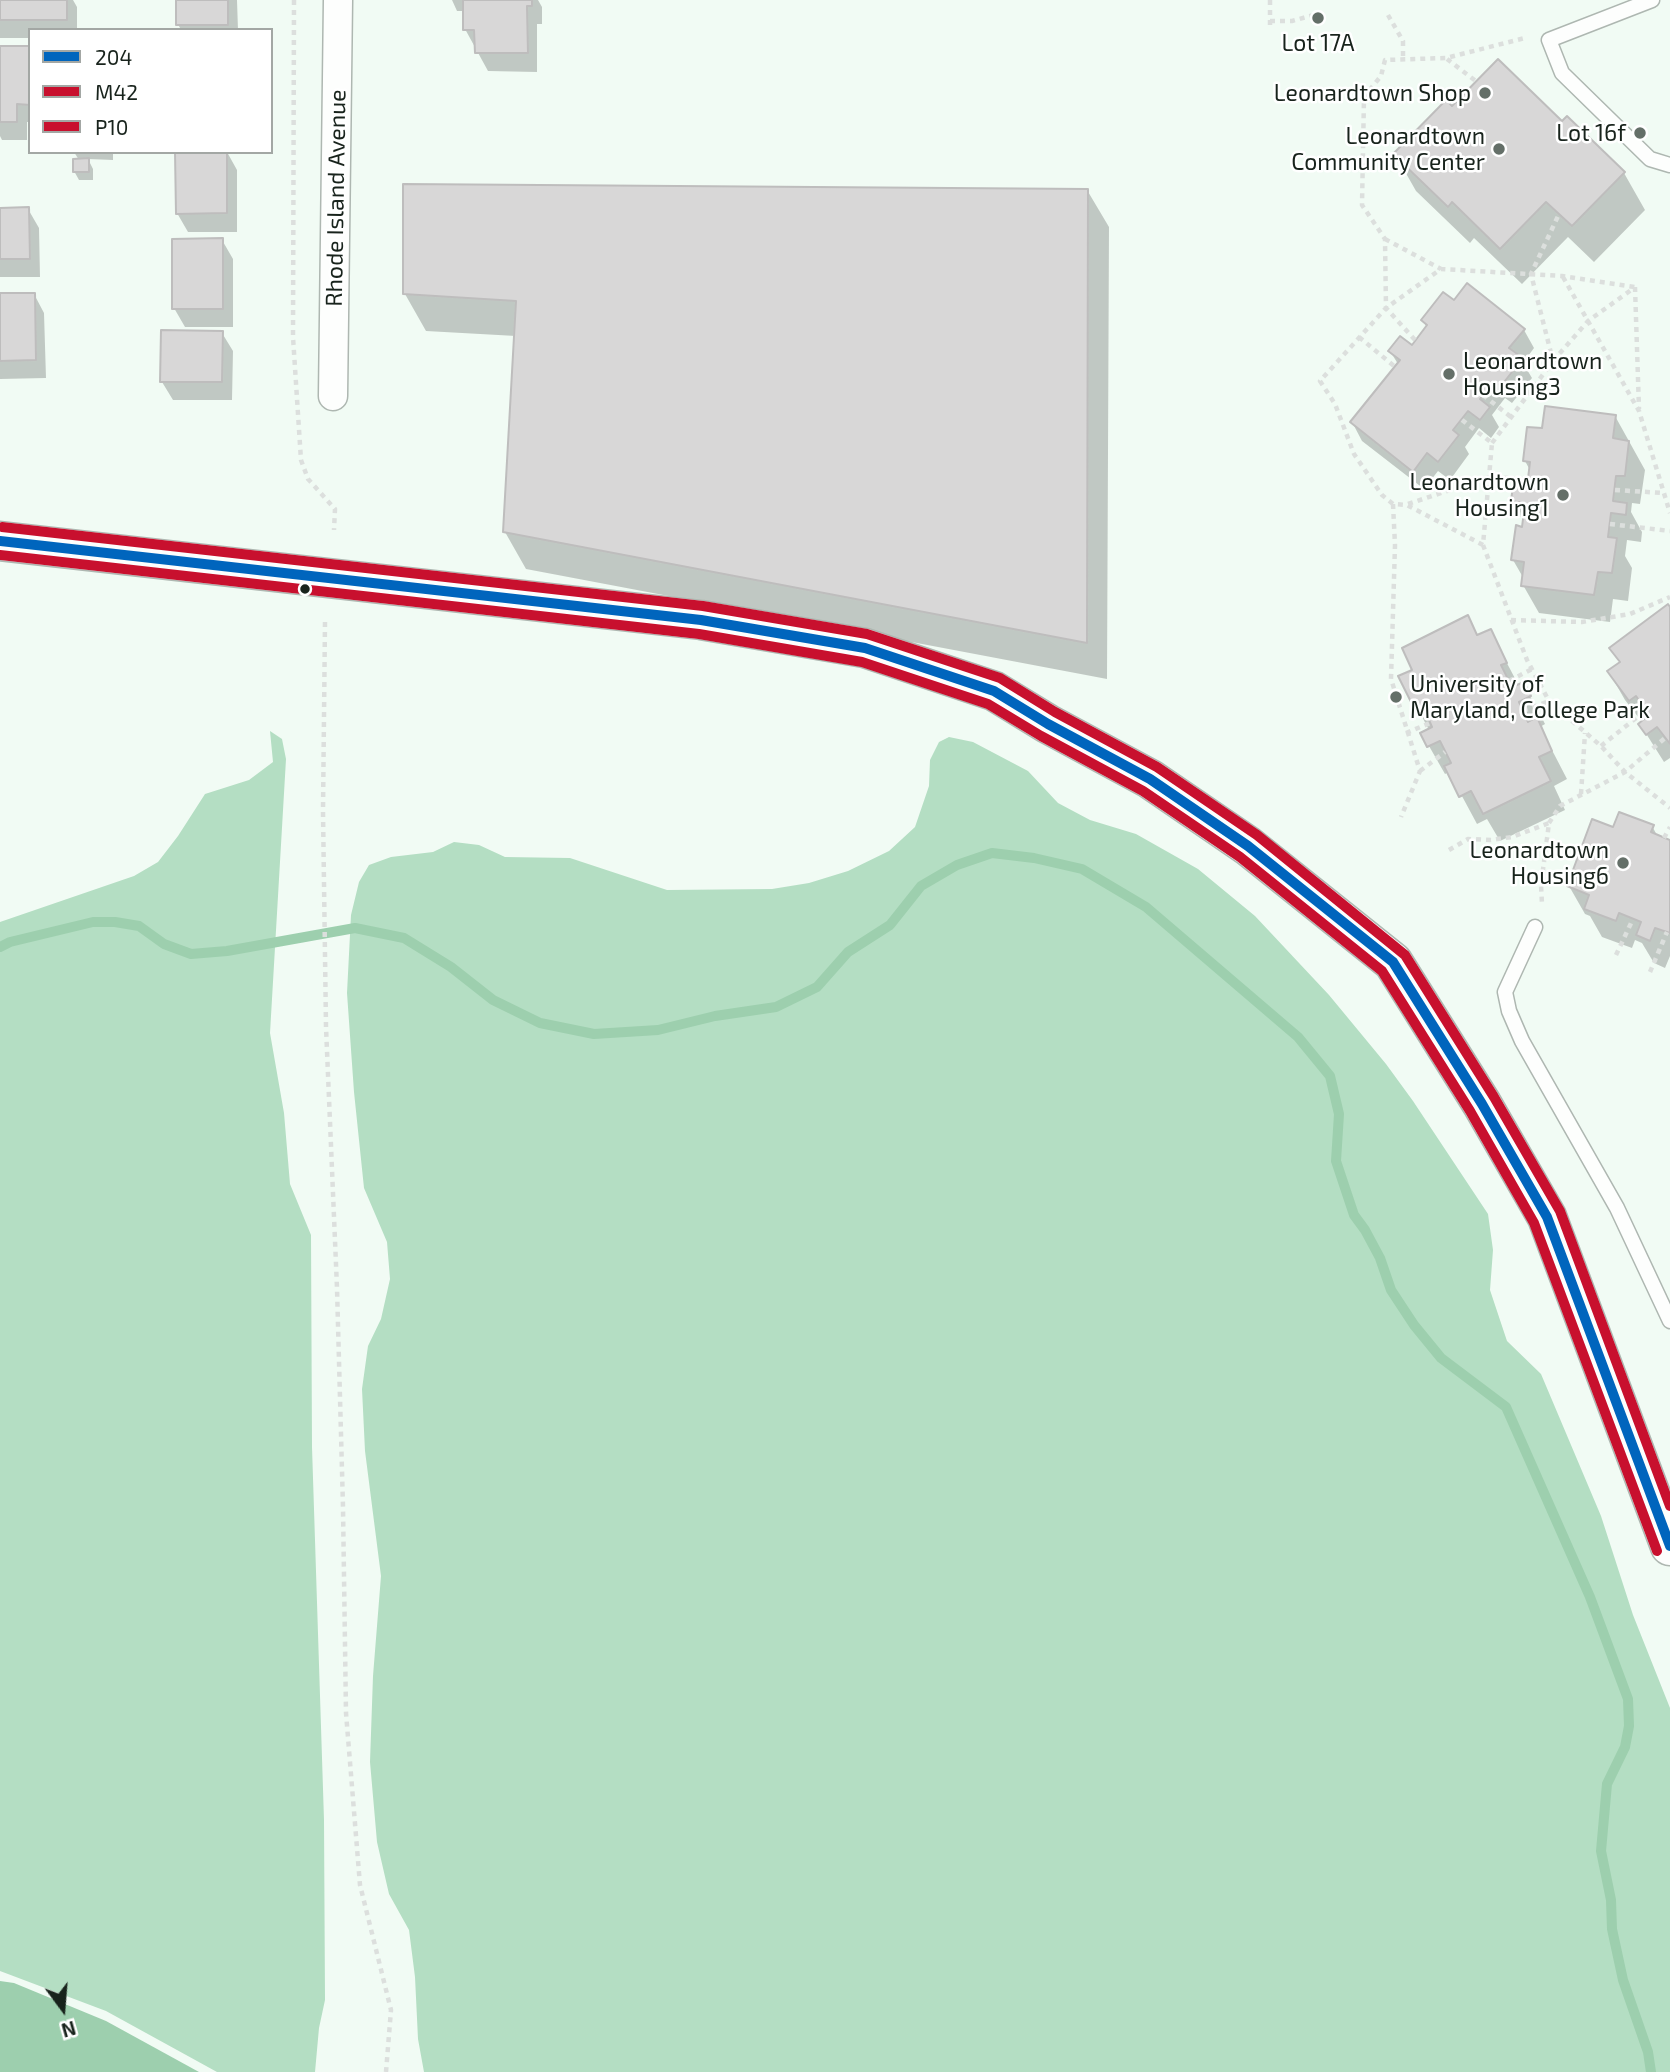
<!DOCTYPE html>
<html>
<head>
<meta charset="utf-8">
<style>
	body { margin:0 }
	#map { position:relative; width:1670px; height:2072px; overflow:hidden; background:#f1fbf4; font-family:"Exo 2",sans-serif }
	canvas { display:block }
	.legend { position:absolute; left:28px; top:28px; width:245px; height:126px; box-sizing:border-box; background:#fff; border:2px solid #a3a7a4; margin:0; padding:9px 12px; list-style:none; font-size:21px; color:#18231c }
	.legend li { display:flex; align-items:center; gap:14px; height:35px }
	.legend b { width:35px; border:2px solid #a3a7a4 }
	.north { position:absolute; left:28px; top:1974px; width:70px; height:70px; -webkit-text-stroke:5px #fff; paint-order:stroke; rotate:164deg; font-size:19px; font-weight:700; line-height:28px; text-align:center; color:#18231c }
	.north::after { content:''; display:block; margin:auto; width:24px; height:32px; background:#18231c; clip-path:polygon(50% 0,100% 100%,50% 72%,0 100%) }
</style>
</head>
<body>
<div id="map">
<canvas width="1670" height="2072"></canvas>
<ul class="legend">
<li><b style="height:9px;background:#0065bd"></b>204</li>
<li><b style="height:9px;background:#c8102e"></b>M42</li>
<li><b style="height:9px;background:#c8102e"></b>P10</li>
</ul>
<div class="north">N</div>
</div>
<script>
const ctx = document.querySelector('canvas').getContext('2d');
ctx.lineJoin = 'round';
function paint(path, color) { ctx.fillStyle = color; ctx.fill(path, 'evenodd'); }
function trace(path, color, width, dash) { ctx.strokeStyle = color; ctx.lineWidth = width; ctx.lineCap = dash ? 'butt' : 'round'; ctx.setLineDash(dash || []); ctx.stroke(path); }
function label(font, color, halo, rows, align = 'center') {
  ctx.font = font + ' "Exo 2",sans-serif'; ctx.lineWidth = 5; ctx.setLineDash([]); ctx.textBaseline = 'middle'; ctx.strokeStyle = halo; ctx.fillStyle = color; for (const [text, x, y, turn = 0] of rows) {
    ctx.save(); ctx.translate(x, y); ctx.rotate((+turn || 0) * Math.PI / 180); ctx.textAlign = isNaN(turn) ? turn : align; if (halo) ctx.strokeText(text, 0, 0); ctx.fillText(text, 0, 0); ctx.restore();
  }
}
paint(new Path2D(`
	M270,731L282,739L286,759L270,1033L284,1113L290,1184L311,1235L312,1447L324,1820L325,2000L319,2028L315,2072H217L106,2011L0,1971V922L134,876L158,862L178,836L205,794L249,780L273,762Z
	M949,737L973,742L1028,771L1058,803L1090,820L1136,834L1198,869L1255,916L1329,995L1386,1064L1413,1101L1488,1214L1493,1250L1490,1290L1507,1341L1541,1374L1601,1516L1633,1615L1670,1708V2072H424L418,2039L415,1977L409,1930L389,1894L377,1842L370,1762L373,1676L381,1576L365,1451L362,1389L368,1346L381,1319L390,1279L387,1242L364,1188L354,1092L347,993L351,915L359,882L369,865L391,857L433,852L454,842L479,845L505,857L570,858L667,890L772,889L809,883L848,871L889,851L915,827L929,786L930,760L939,742Z`), '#b4dec3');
paint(new Path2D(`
	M0,1981L14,1983L106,2021L199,2072H0Z`), '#9dcfae');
paint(new Path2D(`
	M0,0H73L77,7V30H30V38H0Z
	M178,0H237L238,30H181L178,24Z
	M452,0H538L542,7V24H537V72L488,71L465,29V11H457Z
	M0,48H30V122H27V140H2L0,136Z
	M1452,109L1562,124L1624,173L1645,210L1594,262L1568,237L1522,284L1474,238L1470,243L1416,191L1395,154Z
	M74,152H113V160L88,159L93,169V180H79L74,171L79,160Z
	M227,152L237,170V232H188L177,213Z
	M1087,190L1109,227L1107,679L526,569L505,532L516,336L426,331L405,294Z
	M0,209H28L39,228L40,277H0Z
	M222,240L233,259V327H185L174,308Z
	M34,294L44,313L46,378L0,379V295Z
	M1454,303L1524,330L1534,348L1523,363L1532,378L1512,403L1505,398L1492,415L1499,427L1491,438L1479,428L1465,447L1469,454L1450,480L1438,471L1424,489L1362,441L1352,422L1398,364L1390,351L1412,347L1427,328L1423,320Z
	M222,333L233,351L232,400H173L162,382Z
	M1615,416L1645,470L1640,504L1632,503L1631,512L1642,532L1641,542L1627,540L1625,556L1632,568L1628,601L1613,599L1610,622L1539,613L1523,585L1524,579L1513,560L1524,521L1513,501L1528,489L1531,472L1525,461L1544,430Z
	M1670,610V758L1664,762L1640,724L1642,722L1625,700L1609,672L1621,663L1612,648Z
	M1490,631L1519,686L1523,684L1539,712L1545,724L1540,727L1567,779L1554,786L1565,810L1500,841L1487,819L1477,824L1449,772L1445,774L1429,746V730L1401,677Z
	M1652,826L1658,837L1670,842V956L1665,968L1654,963L1642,943L1635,940L1632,948L1602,937L1590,916L1585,914L1569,886L1614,829Z`), '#0003');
trace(new Path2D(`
	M0,947L10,942L93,922H115L139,926L164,944L191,954L227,951L355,928L404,938L451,967L493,1000L540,1023L594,1034L658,1030L715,1016L776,1007L817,987L848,952L890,925L921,886L957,865L992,853L1034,858L1082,869L1146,907L1298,1037L1330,1076L1339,1114L1336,1161L1354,1215L1365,1230L1380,1258L1391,1290L1414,1325L1441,1358L1506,1407L1590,1597L1628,1699L1629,1726L1625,1747L1607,1784L1601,1851L1611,1900L1612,1929L1623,1980L1648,2052L1651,2072`), '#9dcfae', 10);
const building = new Path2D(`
	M0,0H67V20H0Z
	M176,0H228V25H176Z
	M463,0H532V6H527L528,53H475L474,30H463Z
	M0,46H30V105L17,104V122H0Z
	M1498,59L1562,121L1567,116L1625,172L1572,226L1546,202L1500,249L1452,202L1448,207L1393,154L1446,100L1452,106Z
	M175,152H227V213L176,214Z
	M89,158V172H73V159Z
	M403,184L1088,189L1087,643L503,532L516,301L403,294Z
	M29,207L30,259H0V208Z
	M223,238V309H172V239Z
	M1467,283L1525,329L1509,348L1523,358L1501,386L1494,381L1480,399L1490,407L1480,420L1468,411L1453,430L1459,435L1438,462L1427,453L1413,472L1350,422L1400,360L1388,351L1400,336L1412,345L1427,325L1421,320L1443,292L1454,300Z
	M0,293H35L36,360L0,361Z
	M161,330L223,331L222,382H160Z
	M1545,406L1616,415L1613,438L1629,441L1625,476H1616L1613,501L1627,503L1626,515L1611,513L1608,537L1617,538L1612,573L1598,572L1594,595L1521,586L1524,562L1511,560L1516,525L1522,527L1525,503L1511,501L1513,486L1527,487L1530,462L1523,461L1527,427L1542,428Z
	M1668,604L1670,607V744L1657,727L1646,735L1638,724L1649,715L1636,696L1629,701L1607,671L1620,662L1609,648Z
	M1468,615L1477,635L1491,629L1507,663L1501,665L1512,687L1524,682L1531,696L1519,702L1528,722L1537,717L1552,751L1539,757L1551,781L1483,814L1471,791L1459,797L1444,766L1451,763L1440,741L1427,747L1420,733L1432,727L1423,706L1415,710L1398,676L1412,670L1402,648Z
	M1619,812L1654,825L1651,832L1670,840V933L1655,928L1650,941L1636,935L1641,922L1619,913L1616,921L1584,909L1589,895L1567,886L1592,819L1613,827Z`);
paint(building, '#d8d7d7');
trace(building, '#bebdbd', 2);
const service = new Path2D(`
	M1652,0L1549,40L1562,73L1650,159L1670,165
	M1535,927L1505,992L1509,1011L1522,1041L1617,1208L1670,1321`);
const minor = new Path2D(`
	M333,396L338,0`);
const secondary = new Path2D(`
	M0,541L701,620L865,648L994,691L1048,724L1150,779L1248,846L1393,962L1482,1104L1547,1217L1670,1546`);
trace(service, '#aeb7b1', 17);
trace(minor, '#aeb7b1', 31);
trace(secondary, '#aeb7b1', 41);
trace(new Path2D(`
	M294,0L293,337L301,460L308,479L335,509L334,530
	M1270,0V30
	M1388,15L1403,41V60
	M1270,21H1292L1321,13
	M1447,59L1477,82
	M1385,239L1441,269
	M1563,277L1639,411L1670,513
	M1635,287L1639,409
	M1359,337L1394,366
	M1415,340L1386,308L1441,269L1562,276L1635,287
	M1553,361L1588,321L1634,288
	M1483,395L1511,417
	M1462,420L1492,443L1483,545L1527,660L1549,701L1601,746L1625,772L1670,808
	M1492,443L1553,361L1531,274L1559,214
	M1615,490L1664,493
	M1393,504L1395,545L1391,679L1420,771L1401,817
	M1408,504L1489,477L1528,479
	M1486,510L1523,515
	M1610,524L1670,531
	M1483,545L1407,505L1393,504L1382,495L1354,454L1335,404L1320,381L1386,308L1385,239L1362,205L1364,97L1381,76L1385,60L1446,58L1525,38
	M1511,620L1582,622L1630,614L1670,597
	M325,622L323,811L326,1027L337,1288L343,1507L346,1713L360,1885L391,2010L386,2072
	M1509,681L1532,669
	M1523,711L1549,701
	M1406,733L1430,723
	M1601,746L1646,710
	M1420,771L1445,752
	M1581,794L1585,733
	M1549,823L1560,806L1625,772L1665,738
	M1664,838L1670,827
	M1449,850L1468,839L1491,840L1512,837L1549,823L1541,885L1542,904
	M1616,955L1633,919
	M1650,972L1667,932`), '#dcdfdd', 4.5, [5, 5]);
trace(service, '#fdfefd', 14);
trace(minor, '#fdfefd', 28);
trace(secondary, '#fdfefd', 38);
trace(new Path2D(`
	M0,541L701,620L865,648L994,691L1048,724L1150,779L1248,846L1393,962L1482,1104L1547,1217L1670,1546`), '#0065bd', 10);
trace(new Path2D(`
	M0,555L699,634L862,662L988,704L1041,736L1143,791L1240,857L1382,971L1470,1111L1534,1223L1657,1551`), '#c8102e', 10);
trace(new Path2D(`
	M2,527L703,606L867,634L1000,678L1055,712L1157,767L1257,835L1405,955L1494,1097L1560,1211L1670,1506`), '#c8102e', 10);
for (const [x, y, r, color] of [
	[1318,18,7,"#646f68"],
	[1485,93,7,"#646f68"],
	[1640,133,7,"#646f68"],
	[1499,149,7,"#646f68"],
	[1449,374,7,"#646f68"],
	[1563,495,7,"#646f68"],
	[305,589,6,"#18231c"],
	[1396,697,7,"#646f68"],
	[1623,863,7,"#646f68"]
]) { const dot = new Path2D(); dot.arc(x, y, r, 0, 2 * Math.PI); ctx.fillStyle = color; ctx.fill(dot); trace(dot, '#fff', 2.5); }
label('23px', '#18231c', '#fff', [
	["Lot 17A",1318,43,"center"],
	["Leonardtown Shop",1471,93],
	["Lot 16f",1626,133],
	["Leonardtown",1485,136],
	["Community Center",1485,162],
	["Leonardtown",1463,361,"left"],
	["Housing3",1463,387,"left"],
	["Leonardtown",1549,482],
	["Housing1",1549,508],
	["University of",1410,684,"left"],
	["Maryland, College Park",1410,710,"left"],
	["Leonardtown",1609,850],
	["Housing6",1609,876]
], 'right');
label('23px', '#18231c', '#fff', [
	["Rhode Island Avenue",336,198,-89]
]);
</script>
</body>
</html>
